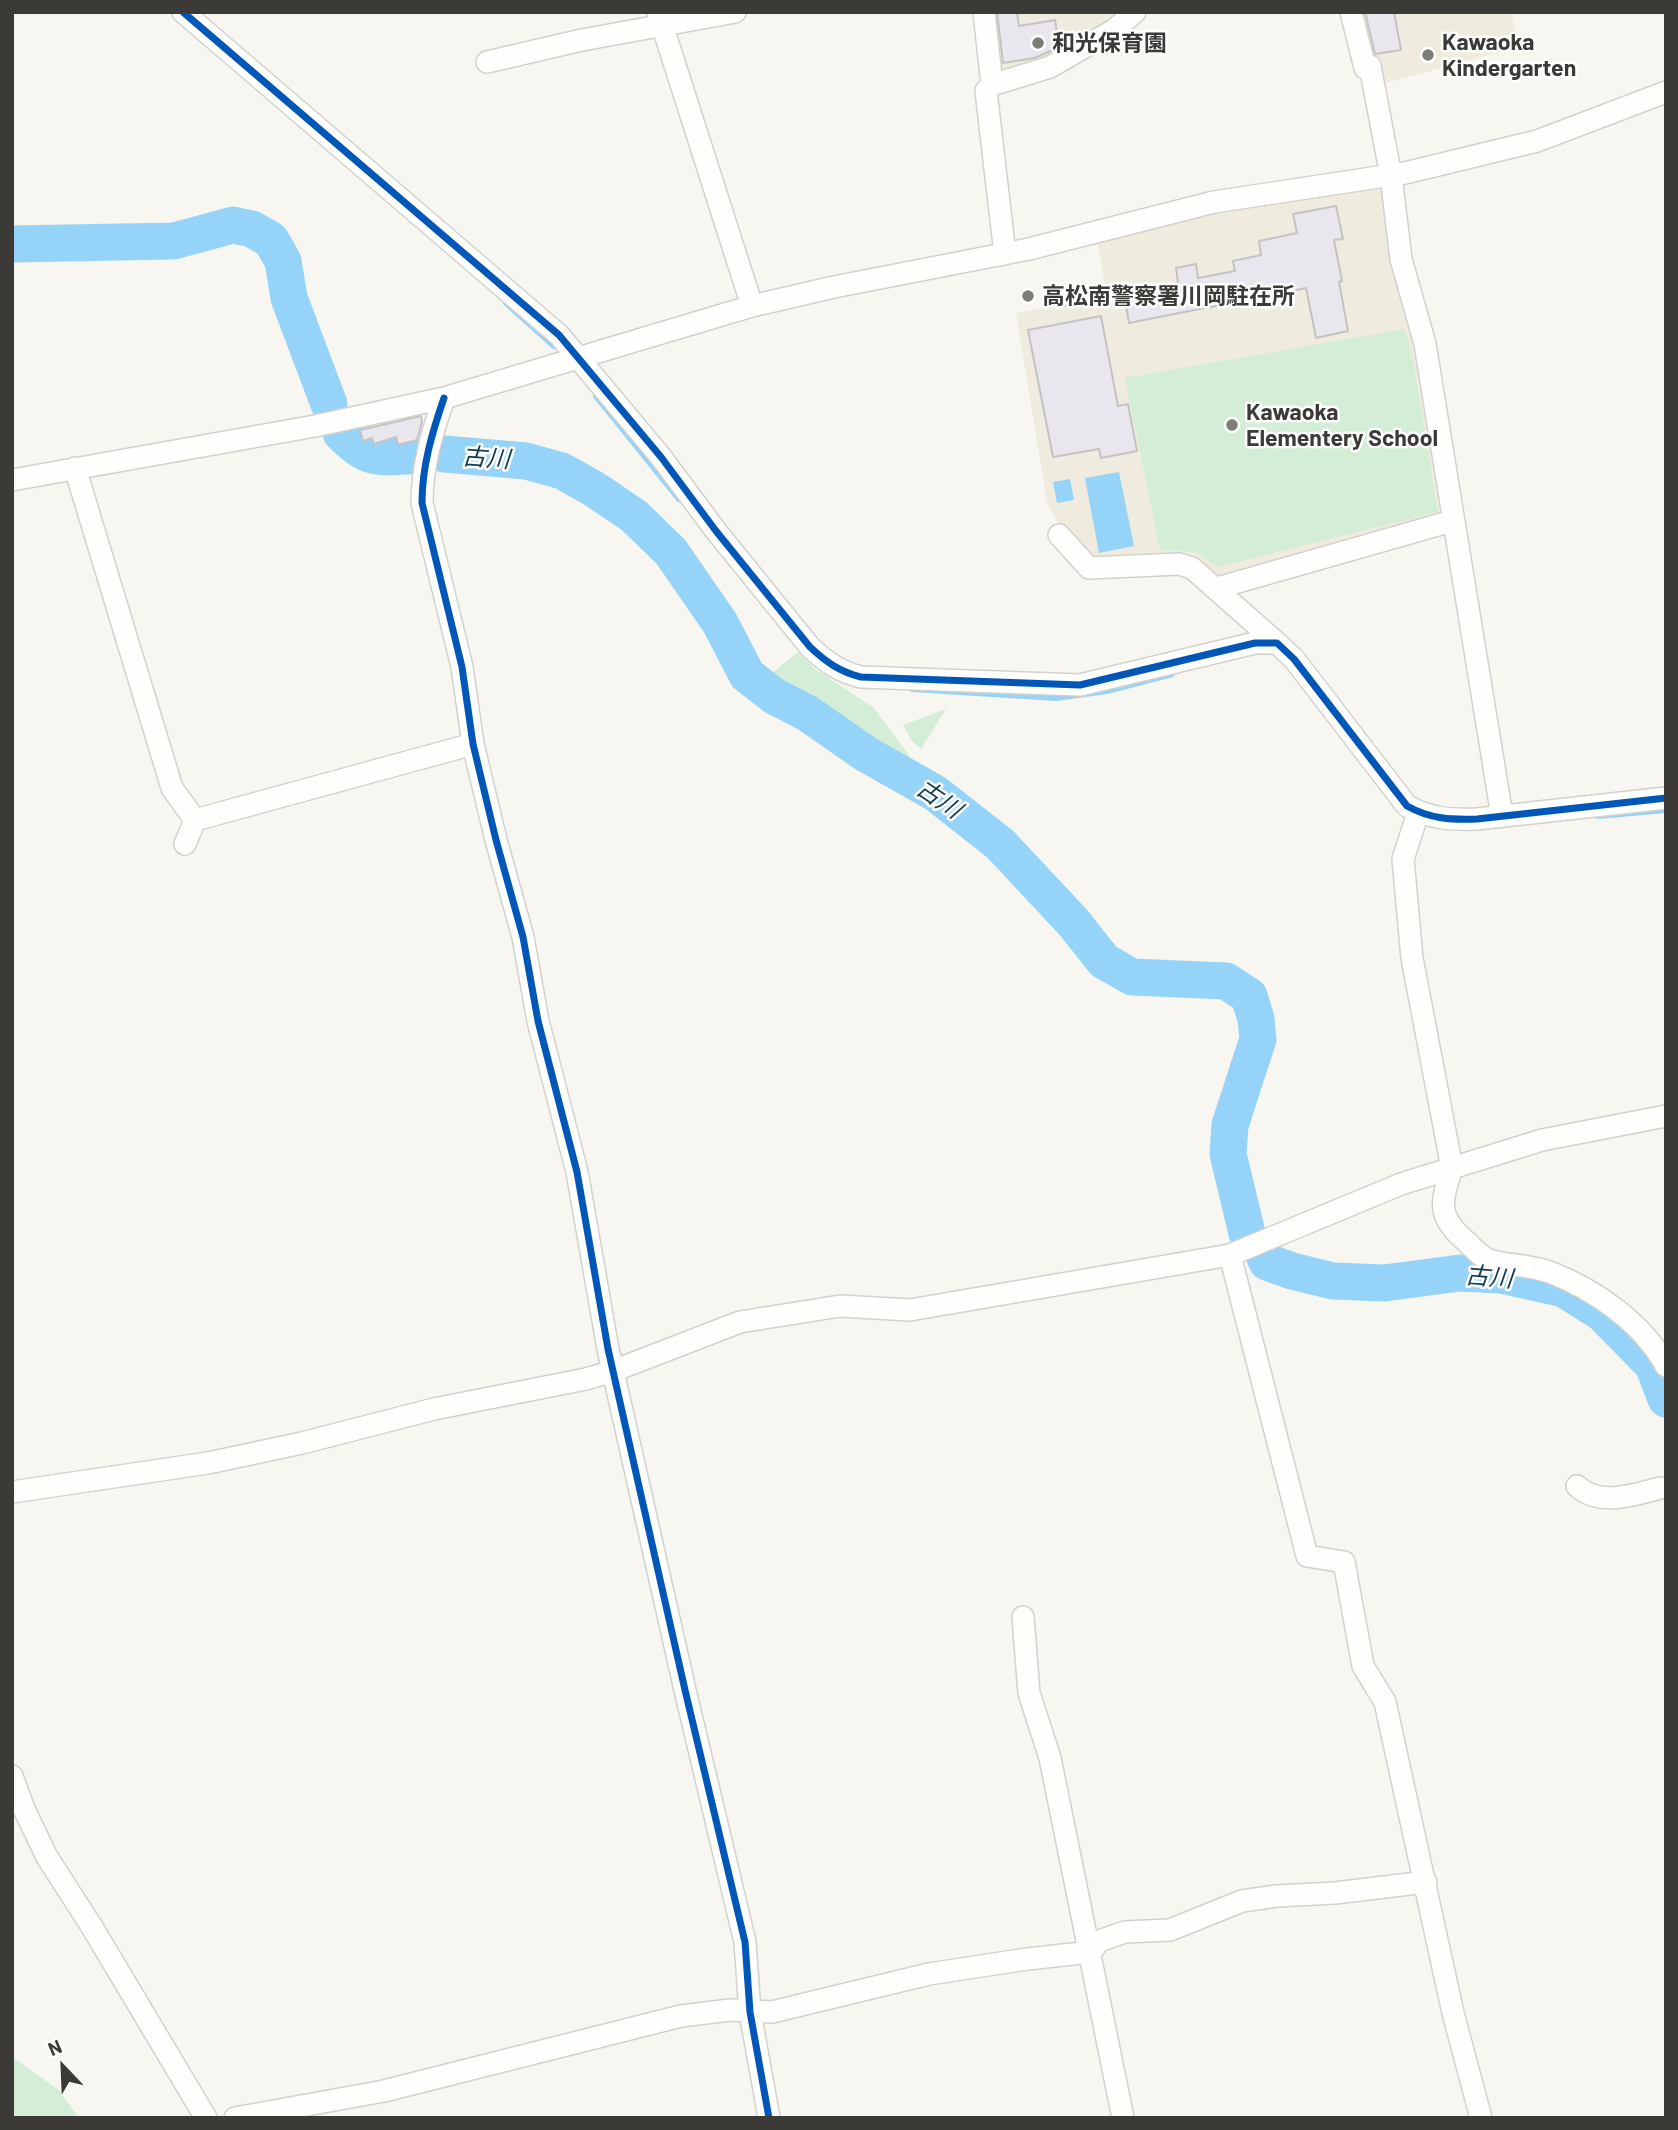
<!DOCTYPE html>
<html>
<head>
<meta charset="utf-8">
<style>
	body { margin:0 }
	#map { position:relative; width:1678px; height:2130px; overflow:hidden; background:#f8f6f0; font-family:Barlow,sans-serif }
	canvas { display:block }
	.frame { position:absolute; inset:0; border:14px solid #3b3a36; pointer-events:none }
	.north { position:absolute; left:28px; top:2032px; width:70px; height:70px; -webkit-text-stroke:5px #fff; paint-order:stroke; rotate:337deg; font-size:19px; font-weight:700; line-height:28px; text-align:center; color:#3b3a36 }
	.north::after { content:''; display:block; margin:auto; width:24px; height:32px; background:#3b3a36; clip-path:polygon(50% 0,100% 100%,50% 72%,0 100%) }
</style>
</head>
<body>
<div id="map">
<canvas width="1678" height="2130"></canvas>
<div class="frame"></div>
<div class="north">N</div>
</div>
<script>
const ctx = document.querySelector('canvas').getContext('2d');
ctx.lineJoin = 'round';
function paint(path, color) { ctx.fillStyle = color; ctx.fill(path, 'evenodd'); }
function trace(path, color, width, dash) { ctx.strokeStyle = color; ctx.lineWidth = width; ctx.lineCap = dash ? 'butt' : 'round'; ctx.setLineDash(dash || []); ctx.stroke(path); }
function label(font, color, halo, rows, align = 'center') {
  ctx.font = font + ' Barlow,"Noto Sans JP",sans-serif'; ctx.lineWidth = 5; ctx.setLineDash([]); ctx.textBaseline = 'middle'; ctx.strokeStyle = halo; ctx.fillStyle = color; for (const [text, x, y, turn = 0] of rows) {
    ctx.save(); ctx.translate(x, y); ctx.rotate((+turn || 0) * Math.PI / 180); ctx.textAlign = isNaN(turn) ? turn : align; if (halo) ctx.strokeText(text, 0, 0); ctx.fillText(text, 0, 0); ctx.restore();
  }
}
paint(new Path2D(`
	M987,12H1125L1060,58L994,78Z
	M1355,12H1511L1519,47L1378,85L1366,63Z
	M1367,187L1382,191L1391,256L1418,348L1443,517L1213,578L1094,561L1057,522L1047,502L1016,313L1107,296L1097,240L1206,216Z`), '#efecdf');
paint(new Path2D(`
	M1404,329L1412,354L1438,512L1217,567L1196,552L1160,550L1125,378Z
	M798,652L815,669L874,708L911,758L902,763L767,681L759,670L772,673Z
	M946,709L921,749L911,740L903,725Z
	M12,2057L59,2090L79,2118H12Z`), '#d3edd6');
paint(new Path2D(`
	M1119,472L1134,546L1099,553L1085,478Z
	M1070,479L1074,500L1057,503L1053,482Z`), '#95d4f8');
trace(new Path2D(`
	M506,303L554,346
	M596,396L679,499
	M912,689L1056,698L1107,691L1172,674
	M1598,816L1666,810`), '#95d4f8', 6);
trace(new Path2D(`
	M12,244L174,241L233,225L252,229L271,240L283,261L289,298L329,404
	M341,433C365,458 374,458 408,456
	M444,454L526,461L562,471L594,489L634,516L671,552L720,623L747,675L774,696L807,713L866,754L935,793L1000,844L1073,922L1104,961L1132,977L1226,981L1249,996L1256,1019L1258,1039L1230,1125L1228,1154L1247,1233
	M1265,1258L1267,1262L1292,1271L1333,1281L1384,1283L1460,1273L1501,1275L1564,1289L1602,1313L1653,1365L1666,1399`), '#95d4f8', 37);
const building = new Path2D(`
	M997,12H1017L1019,26L1055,20L1059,47L1035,58L1003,63Z
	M1365,12H1394L1401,50L1375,54Z
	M1336,206L1343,239L1334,240L1342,281L1339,282L1348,331L1316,338L1306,288L1129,323L1124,293L1178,283L1176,268L1196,264L1198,278L1235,271L1233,261L1261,255L1259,241L1297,233L1293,214Z
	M1101,316L1118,406L1128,404L1137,451L1101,458L1099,449L1053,457L1028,330Z
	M421,416L422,422L417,440L398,445L396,437L374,444L372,438L363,441L360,430Z`);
paint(building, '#e9e6ed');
trace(building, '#c4c2c2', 2);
const minor = new Path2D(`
	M183,12L559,335L661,457L716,531L810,647C826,662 840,672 861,677L1080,685L1255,643H1277L1294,659L1407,806C1430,819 1452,820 1477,819L1666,798
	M658,12L752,306
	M984,12L992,85
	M1351,12L1365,68L1370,66L1391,176L1401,259L1425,344L1502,816
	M487,62L582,40L735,12
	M1005,254L986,91L992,85L1050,67L1114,30L1135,12
	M444,398C432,433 422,466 422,503L462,667L473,744L496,840L523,937L538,1021L577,1172L608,1349L685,1690L745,1942L750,2012L769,2118
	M75,468L172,788L195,820
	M12,480L315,426L444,398L752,306L834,287L1029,249L1214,202L1405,173L1537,141L1666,92
	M1059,535L1089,568L1179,564L1192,568L1277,643
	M1217,588L1452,521
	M1418,813L1403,859L1412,958L1452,1168C1440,1204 1437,1217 1468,1243C1474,1249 1481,1257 1489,1260C1509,1266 1532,1265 1552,1273C1595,1290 1643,1323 1666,1366
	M185,844L195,820L473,744
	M1230,1255L1307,1556L1344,1562L1363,1666L1385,1702L1453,2013L1481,2118
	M1577,1486C1600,1507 1632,1495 1660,1488
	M12,1492L208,1463L302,1443L434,1409L586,1379L613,1371L740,1322L840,1306L910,1310L1230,1255L1401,1184L1452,1168L1542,1140L1666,1116
	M1023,1617L1029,1693L1050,1758L1123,2118
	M12,1776L24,1809L47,1857L92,1927L206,2118
	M235,2118L384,2091L681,2016L730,2010L772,2012L929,1974L1027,1959L1091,1952L1099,1941L1125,1932L1170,1930L1242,1901L1277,1896L1335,1893L1426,1882`);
trace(minor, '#d3d1cc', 24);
trace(minor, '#fefefd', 21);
trace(new Path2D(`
	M183,12L559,335L661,457L716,531L810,647C826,662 840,672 861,677L1080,685L1255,643H1277L1294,659L1407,806C1430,819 1452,820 1477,819L1666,798
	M444,398C432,433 422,466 422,503L462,667L473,744L496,840L523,937L538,1021L577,1172L608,1349L685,1690L745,1942L750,2012L769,2118`), '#0057b8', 7);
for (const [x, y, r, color] of [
	[1038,43,7,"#7d7c77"],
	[1428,55,7,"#7d7c77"],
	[1028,296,7,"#7d7c77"],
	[1232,425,7,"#7d7c77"]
]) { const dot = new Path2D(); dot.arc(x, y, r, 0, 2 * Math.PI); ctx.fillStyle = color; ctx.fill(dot); trace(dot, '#fff', 2.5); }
label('bold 23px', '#3b3a36', '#fff', [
	["Kawaoka",1442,42],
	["Kindergarten",1442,68],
	["和光保育園",1052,43],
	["高松南警察署川岡駐在所",1042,296],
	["Kawaoka",1246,412],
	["Elementery School",1246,438]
], 'left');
label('italic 24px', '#133b51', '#fff', [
	["古川",486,458,4],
	["古川",939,799,34],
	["古川",1489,1277,5]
]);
</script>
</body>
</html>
